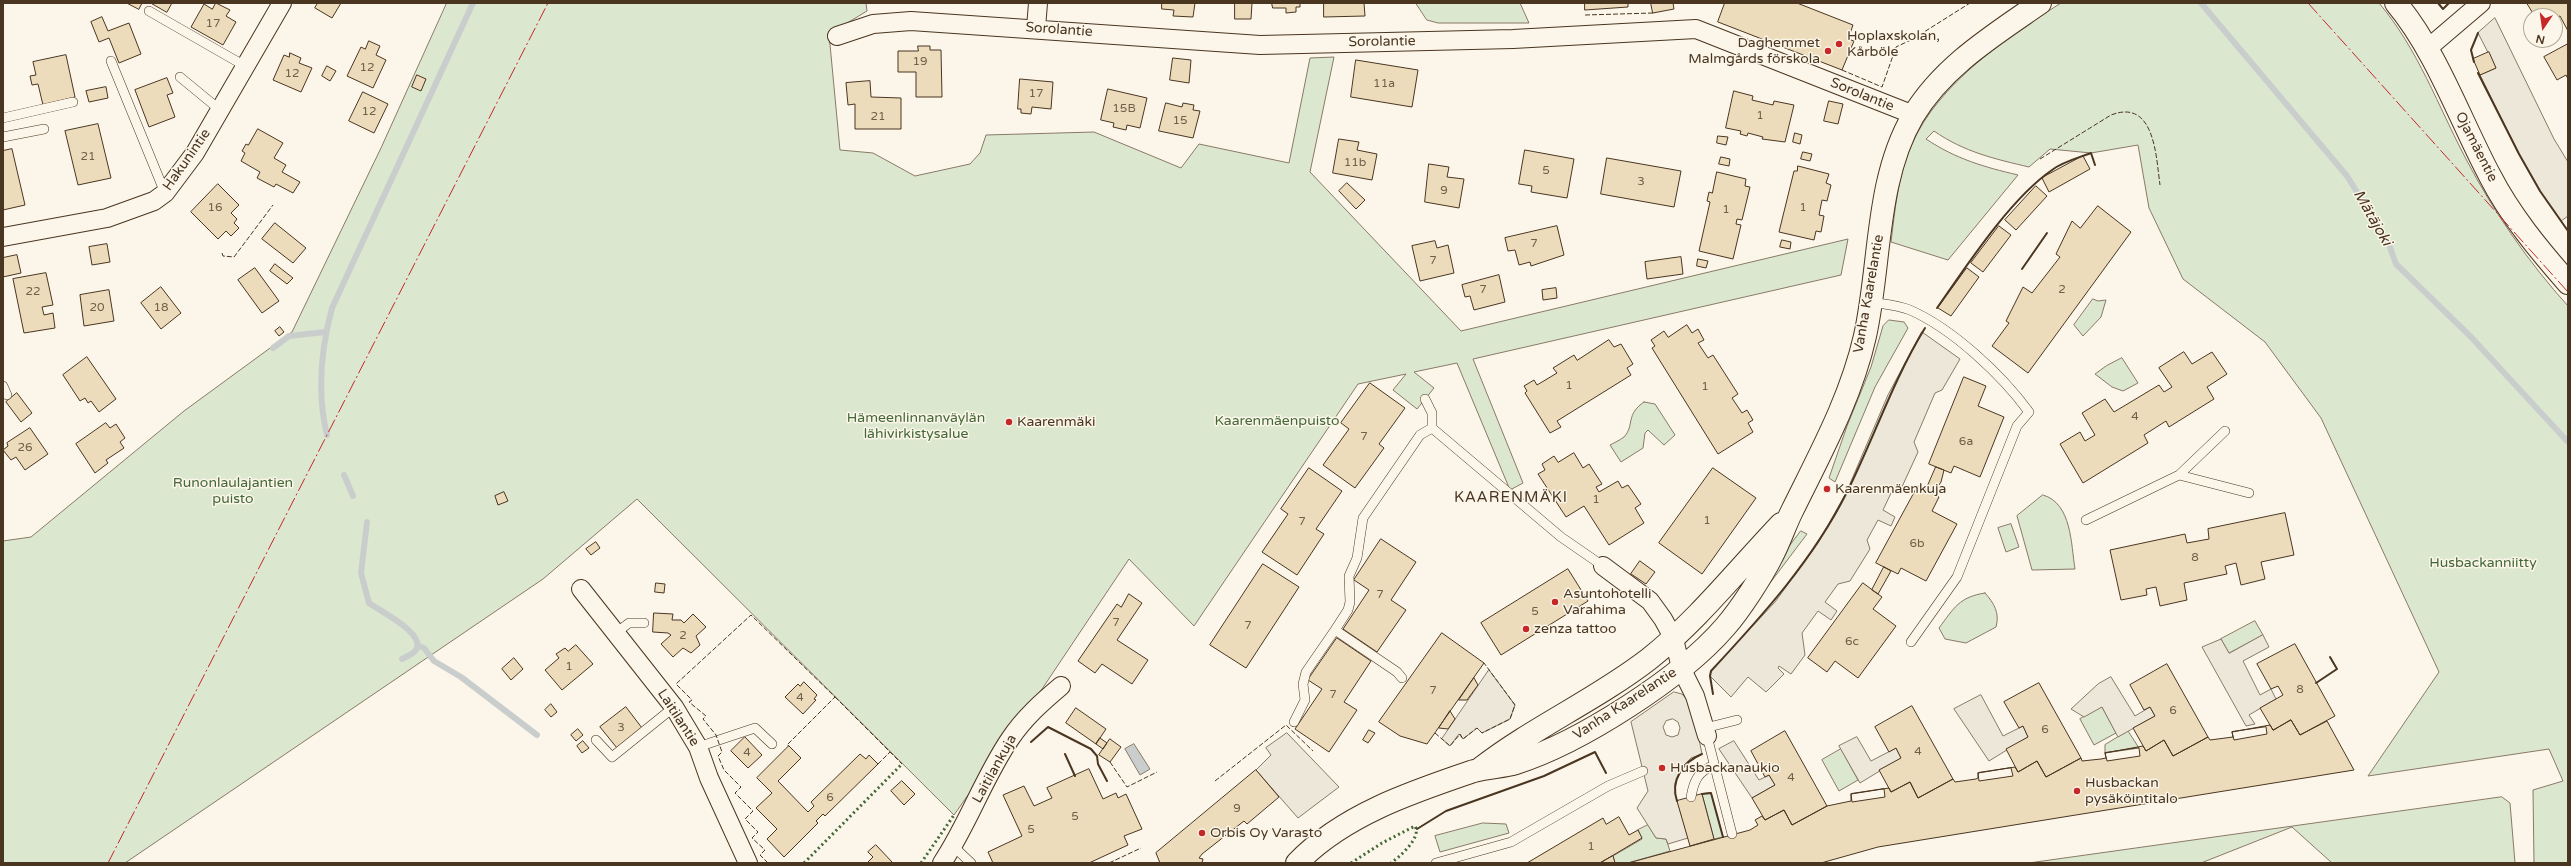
<!DOCTYPE html>
<html>
<head>
<meta charset="utf-8">
<style>
	body { margin:0 }
	#map { position:relative; width:2571px; height:866px; overflow:hidden; background:#fbf6e9; font-family:"Varela Round",sans-serif }
	canvas { display:block }
	.frame { position:absolute; inset:0; border:4px solid #4a3520; pointer-events:none }
	.north { position:absolute; left:2523px; top:8px; width:40px; height:40px; box-sizing:border-box; background:#fbf6e9; border:1px solid #b4a999; border-radius:50%; rotate:193deg; font-size:11px; font-weight:700; line-height:16px; text-align:center; color:#4a3520 }
	.north::after { content:''; display:block; margin:auto; width:14px; height:18px; background:#c62828; clip-path:polygon(50% 0,100% 100%,50% 72%,0 100%) }
</style>
</head>
<body>
<div id="map">
<canvas width="2571" height="866"></canvas>
<div class="frame"></div>
<div class="north">N</div>
</div>
<script>
const ctx = document.querySelector('canvas').getContext('2d');
ctx.lineJoin = 'round';
function paint(path, color) { ctx.fillStyle = color; ctx.fill(path, 'evenodd'); }
function trace(path, color, width, dash) { ctx.strokeStyle = color; ctx.lineWidth = width; ctx.lineCap = dash ? 'butt' : 'round'; ctx.setLineDash(dash || []); ctx.stroke(path); }
function label(font, color, halo, rows, align = 'center') {
  ctx.font = font + ' "Varela Round",sans-serif'; ctx.lineWidth = 3; ctx.setLineDash([]); ctx.textBaseline = 'middle'; ctx.strokeStyle = halo; ctx.fillStyle = color; for (const [text, x, y, turn = 0] of rows) {
    ctx.save(); ctx.translate(x, y); ctx.rotate((+turn || 0) * Math.PI / 180); ctx.textAlign = isNaN(turn) ? turn : align; if (halo) ctx.strokeText(text, 0, 0); ctx.fillText(text, 0, 0); ctx.restore();
  }
}
const green = new Path2D(`
	M447,3H866L867,11L829,34L840,150L873,153L915,176L970,164L980,153L986,135L1094,132L1181,168L1199,144L1289,163L1310,58L1334,57L1310,172L1461,331L1848,239L1841,275L1473,359L1523,483L1510,490L1457,363L1414,372L1434,388L1417,409L1393,390L1406,374L1358,384L1194,626L1129,559L1034,701L954,815L637,499L543,579L125,863H3V541L31,537L184,411L292,332L381,148Z
	M1416,3H1520L1529,23H1438L1427,20Z
	M2061,3H2379C2418,49 2438,106 2466,159C2493,211 2529,263 2568,306V863H2534L2533,790L2563,781L2549,749L2368,776L2439,672L2321,418L2265,342L2183,279L2149,208L2138,145L2091,153L2050,149L2029,167C1995,159 1964,152 1934,131L1926,139C1956,159 1984,167 2018,175L1948,260L1891,242C1895,210 1898,174 1912,144C1938,84 2007,37 2061,3Z
	M2093,299L2098,301L2106,300L2101,317L2083,336L2074,325Z
	M1889,320L1904,322L1908,328L1875,387L1835,482L1829,478L1847,426L1871,367L1883,326Z
	M2122,358L2138,383L2123,391L2112,387L2095,374L2106,366Z
	M1644,402L1655,404L1675,435L1664,445L1648,430L1645,433L1643,448L1621,462L1610,445C1614,443 1620,440 1624,437C1635,425 1625,415 1644,402Z
	M2043,495C2072,503 2071,545 2075,569L2032,570L2017,516Z
	M2011,524L2019,547L2006,552L1998,528Z
	M1801,531L1807,534L1767,587L1762,583Z
	M1985,593C1994,603 2000,613 1996,627L1966,643L1945,639L1939,628C1954,608 1959,597 1985,593Z
	M2255,621L2263,635L2229,653L2221,639Z
	M2102,707L2116,733L2094,745L2080,719Z
	M2128,731L2139,748L2105,753V745Z
	M1841,749L1858,780L1839,791L1822,760Z
	M1711,793L1723,837L1714,839L1702,794Z
	M2502,797L2510,803L2515,863H2332L2292,827L2201,863H2029Z
	M1483,823L1506,824L1509,833L1440,852L1435,836Z
	M1648,825L1656,838L1666,839L1670,851L1628,863H1615L1613,856L1642,839L1638,830Z`);
paint(green, '#dce7d0');
trace(green, '#887966', 1);
const parking = new Path2D(`
	M2495,18L2554,139L2568,162V216L2561,221L2540,191L2519,154L2480,75L2496,68L2478,33Z
	M1922,332L1960,359L1942,390L1935,393L1914,442L1918,452L1901,489L1892,491L1883,510L1895,517L1891,526L1878,520L1867,540L1870,549L1850,581L1838,584L1825,602L1837,611L1831,620L1818,611L1802,633L1805,655L1791,674L1779,666L1778,668L1784,674L1766,692L1748,677L1731,697L1710,676L1711,671L1775,602L1818,543L1846,493L1888,395Z
	M2263,635L2269,647L2243,661L2260,695L2271,689L2276,699L2249,715L2255,724L2246,726L2202,647L2221,639L2229,653Z
	M1489,670L1515,705L1510,719L1482,733L1477,728L1463,739L1459,734L1450,746L1442,739Z
	M2111,677L2135,716L2150,707L2155,716L2118,737L2102,707L2084,717L2071,709L2098,684Z
	M1674,692L1682,694L1692,705L1702,754L1691,758L1684,765L1675,783V793L1688,838L1668,844L1666,839L1656,838L1637,808L1648,791L1631,722ZM1673,719L1678,722L1680,728L1678,735L1672,737L1666,735L1663,727L1666,721Z
	M1981,695L2003,736L2023,726L2028,737L1989,761L1954,709Z
	M1287,733L1339,787L1298,818L1256,770L1271,755L1266,748Z
	M1857,737L1871,761L1896,748L1901,758L1860,783L1839,746Z
	M1734,741L1759,780L1769,775L1775,785L1752,798L1719,749Z`);
paint(parking, '#ede7d9');
trace(parking, '#887966', 1);
const water = new Path2D(`
	M1134,744L1150,769L1140,775L1125,749Z`);
paint(water, '#c9cecd');
trace(water, '#887966', 1);
trace(new Path2D(`
	M2201,3L2347,176L2388,242L2396,264L2471,337L2568,442
	M273,348L289,336L325,332
	M327,435C317,394 321,349 332,308L473,3
	M344,475L353,496
	M367,522L361,573L369,603C380,611 429,635 415,651C413,654 406,657 402,659
	M418,646L424,648L434,661L461,677L537,735`), '#c9cecd', 6);
const building = new Path2D(`
	M127,3H142L139,9Z
	M151,3H172L167,12Z
	M216,3L230,10L226,16L236,22L223,45L191,27L204,4L212,9Z
	M318,3H341L332,18L315,8Z
	M1162,3H1195L1193,17L1173,16L1174,10L1162,9Z
	M1235,3H1252L1251,19H1235Z
	M1272,3H1300V7H1296V12L1286,13V8H1273Z
	M1324,3H1364L1365,16L1324,17Z
	M1585,3H1628V7L1585,10Z
	M1651,3H1673L1674,9L1653,13Z
	M1725,3H1797L1853,25L1848,39L1854,41L1842,70L1718,22Z
	M2527,3H2568V31L2560,16L2555,18V16H2535Z
	M102,17L108,31L129,23L141,54L119,63L109,38L99,42L91,22Z
	M369,41L380,46L376,55L386,60L373,88L347,76L361,47L365,49Z
	M2568,44V79L2566,75L2557,80L2544,57Z
	M918,46H930V50H941L942,97H916V72H898V51H918Z
	M2489,52L2496,68L2480,75L2473,59Z
	M290,53L301,58L299,63L312,68L301,92L273,80L284,55L289,57Z
	M66,55L75,97L43,105L38,84L32,85L30,76L36,75L33,62Z
	M1173,58L1191,60L1189,83L1170,80Z
	M1356,60L1418,70L1412,107L1351,97Z
	M327,66L336,71L330,81L322,76Z
	M417,75L426,79L421,91L412,87Z
	M167,78L173,93L167,95L175,117L149,127L135,90Z
	M1020,79L1053,82L1051,109L1032,107L1031,114L1021,113V109H1018Z
	M870,81L871,97L901,98V129H855V104L848,105L846,83Z
	M106,87L108,98L89,102L86,91Z
	M1108,89L1147,98L1140,128L1127,125L1126,130L1113,127L1114,123L1101,120Z
	M1734,91L1753,96L1752,100L1773,105L1774,101L1794,105L1785,142L1762,139L1763,137L1748,133L1747,136L1740,134L1741,131L1726,128Z
	M363,92L388,104L374,133L349,121Z
	M1829,101L1843,104L1838,124L1824,121Z
	M1166,103L1182,107L1183,103L1194,105L1193,110L1200,111L1193,138L1159,131Z
	M98,124L111,178L78,185L65,131Z
	M258,129L283,143L274,158L286,165L282,172L300,182L293,193L276,184L274,187L257,178L260,172L241,161L245,153L242,151L246,144L248,145Z
	M1795,133L1802,135L1800,144L1793,142Z
	M1718,136L1728,137L1726,145L1717,143Z
	M1339,139L1359,142L1357,150L1377,154L1372,180L1333,173Z
	M12,149L25,205L3,210V151Z
	M1525,150L1574,159L1567,198L1531,192L1532,186L1519,184Z
	M1803,152L1812,154L1810,161L1801,159Z
	M2083,156L2090,169L2049,192L2042,178Z
	M1721,157L1730,159L1729,166L1719,164Z
	M1607,158L1681,171L1674,207L1601,194Z
	M1429,164L1449,167L1447,177L1464,179L1459,208L1425,202Z
	M1798,166L1829,174L1826,183L1831,185L1827,201L1822,200L1819,215L1824,216L1821,232L1816,231L1814,240L1779,232L1794,171H1797Z
	M1717,172L1746,179L1745,186L1750,187L1742,220L1737,219L1736,224L1741,225L1733,259L1699,251L1710,202L1707,201L1709,192L1712,193Z
	M1347,183L1365,200L1356,209L1339,191Z
	M218,184L239,205L231,213L237,219L234,223L239,228L231,236L226,231L218,239L191,212Z
	M2036,186L2047,196L2016,230L2005,220Z
	M2098,206L2131,232L2028,373L1992,346L2009,323L2006,321L2023,287L2032,293L2060,257L2056,254L2072,221L2080,228Z
	M275,223L306,248L293,263L262,239Z
	M1557,226L1564,255L1531,266L1530,262L1519,265L1515,250L1508,251L1505,238Z
	M1999,226L2011,235L1983,272L1971,263Z
	M1782,240L1791,242L1790,249L1780,247Z
	M1435,241L1437,248L1448,245L1454,273L1420,281L1412,246Z
	M107,244L110,262L92,265L89,247Z
	M17,255L21,273L3,277V258Z
	M1681,257L1683,274L1647,279L1645,262Z
	M1698,259L1708,261L1706,268L1697,266Z
	M275,264L293,278L287,284L270,271Z
	M255,268L279,301L262,313L238,280Z
	M1967,268L1979,277L1951,316L1938,308Z
	M46,273L53,305L42,307L44,315L53,313L55,328L24,333L13,279Z
	M1499,275L1505,302L1474,310L1470,296L1465,297L1462,285Z
	M161,287L181,313L161,329L141,303Z
	M1556,288L1557,298L1543,300L1542,290Z
	M109,290L114,321L84,326L80,295Z
	M1687,325L1692,333L1698,329L1704,340L1698,343L1708,358L1713,355L1738,394L1732,398L1742,413L1747,410L1753,420L1748,423L1753,432L1718,454L1652,348L1655,346L1651,340L1664,331L1668,337Z
	M280,327L284,332L279,336L275,331Z
	M1609,340L1614,347L1621,344L1633,364L1627,368L1631,375L1557,421L1561,427L1550,433L1525,393L1527,391L1524,386L1534,380L1537,385L1557,373L1553,368L1574,355L1577,360Z
	M2184,352L2192,364L2212,352L2227,374L2207,387L2214,399L2169,427L2166,421L2144,435L2148,443L2083,483L2060,444L2080,432L2085,441L2095,435L2082,413L2105,399L2114,412L2159,385L2164,392L2172,387L2159,368Z
	M87,357L116,399L99,412L91,401L88,403L85,398L80,401L63,375Z
	M1964,377L1986,386L1978,406L2004,417L1980,477L1954,466L1951,473L1929,464Z
	M1370,383L1405,408L1379,444L1384,448L1355,488L1323,465L1349,429L1341,423Z
	M17,393L32,413L21,422L6,402Z
	M106,423L110,428L116,424L125,438L120,442L124,448L106,460L108,463L95,473L76,444Z
	M30,428L48,454L25,470L16,457L11,460L3,450L8,446L7,443Z
	M1574,453L1583,468L1589,464L1602,484L1596,487L1599,492L1618,481L1622,488L1628,485L1641,504L1635,508L1644,523L1609,545L1584,506L1566,517L1538,474L1545,470L1542,464L1554,456L1558,462Z
	M1936,467L1944,470L1941,482L1933,494L1926,490Z
	M1309,468L1342,491L1316,529L1324,534L1297,575L1262,552L1288,514L1281,509Z
	M1713,468L1756,498L1702,574L1659,543Z
	M1918,486L1939,497L1932,511L1957,524L1926,581L1901,568L1898,574L1876,563Z
	M504,492L508,501L498,505L495,496Z
	M2285,513L2294,555L2261,562L2265,579L2241,585L2236,563L2225,566L2227,574L2184,583L2187,600L2160,606L2156,587L2146,589L2147,595L2121,600L2110,550L2185,534L2187,543L2209,539L2208,529Z
	M1381,539L1416,562L1391,600L1406,610L1377,652L1343,629L1369,590L1354,580Z
	M596,542L600,548L591,555L586,549Z
	M1640,561L1655,572L1646,584L1631,574Z
	M1263,564L1299,587L1246,668L1210,645Z
	M1884,567L1891,571L1878,594L1872,590Z
	M1568,569L1588,601L1501,655L1481,623Z
	M656,583L665,584L664,593L655,592Z
	M1863,583L1882,597L1873,609L1896,626L1858,678L1835,661L1827,672L1808,658Z
	M1129,594L1142,603L1117,640L1148,660L1132,684L1102,664L1095,673L1078,661L1117,604L1121,607Z
	M654,613L673,614L672,620H681L684,623L693,614L706,627L696,636L700,645L691,653L683,648L673,657L661,644L671,635L668,633L653,632Z
	M1442,633L1484,663L1427,744L1400,736L1379,722Z
	M1337,638L1371,661L1344,702L1357,710L1329,752L1295,729L1322,689L1308,680Z
	M2295,644L2335,716L2300,735L2291,720L2273,730L2260,708L2283,695L2278,686L2271,689L2257,664Z
	M576,645L593,664L562,690L545,670L559,658L556,654L565,648L568,651Z
	M514,658L523,669L511,680L502,669Z
	M2167,664L2208,737L2173,756L2164,740L2146,751L2133,728L2155,716L2150,707L2144,710L2130,685Z
	M1474,678L1478,685L1467,700H1459Z
	M804,682L817,695L814,699L816,700L803,714L785,697L798,684L800,686Z
	M2039,683L2081,758L2046,777L2037,761L2018,772L2006,749L2028,737L2023,726L2019,728L2004,702Z
	M551,704L557,712L551,717L545,710Z
	M1912,706L1953,779L1918,798L1910,782L1891,792L1879,770L1901,758L1896,748L1889,752L1875,727Z
	M626,707L642,728L617,748L600,727Z
	M1076,708L1106,729L1096,744L1066,723Z
	M1450,711L1455,719L1448,729L1439,728Z
	M2291,720L2300,735L2327,721L2354,770L1878,847L1821,863H1628L1750,830L1758,825L1755,820L1762,816L1765,820L1784,810L1792,825L1827,806L1851,801V794L1889,788L1891,792L1910,782L1918,798L1953,779L1955,782L1976,779L1978,778V773L2015,767L2018,772L2037,761L2046,777L2081,758L2082,761L2101,759L2106,758L2105,753L2143,746L2146,751L2164,740L2173,756L2208,737L2210,740L2233,737L2232,732L2270,725L2273,730Z
	M2266,727L2267,734L2234,740L2232,732Z
	M578,729L583,735L576,741L571,735Z
	M1369,730L1375,733L1368,743L1363,740Z
	M1785,731L1827,806L1792,825L1784,810L1765,820L1752,798L1775,785L1769,775L1765,777L1751,751Z
	M745,737L762,755L748,768L731,751Z
	M1100,738L1107,743L1103,749L1096,744Z
	M1110,739L1121,747L1110,762L1099,755Z
	M583,741L589,748L582,753L577,746Z
	M789,746L801,758L778,781L808,812L814,806L811,802L860,754L866,759L869,755L878,764L825,816L823,814L816,821L818,823L784,857L767,839L777,829L756,808L772,793L757,778Z
	M2139,748L2140,756L2107,761L2105,753Z
	M2011,768L2013,776L1979,781L1978,773Z
	M1089,769L1103,799L1116,793L1118,798L1126,794L1142,829L1124,836L1128,845L1089,863H993L988,852L1022,836L1003,795L1024,786L1034,806L1052,798L1047,788Z
	M1256,770L1279,797L1247,824L1244,821L1202,854L1199,858L1203,859L1202,863H1160L1156,853Z
	M902,781L915,794L904,805L891,791Z
	M1884,789L1885,797L1852,802L1851,794Z
	M1702,794L1714,839L1690,846L1677,801Z
	M1619,817L1629,835L1638,830L1642,838L1600,863H1527L1603,818L1606,824Z
	M876,845L893,863H867L873,857L868,852Z
	M1613,856L1615,863H1600Z`);
paint(building, '#ecdcbc');
trace(building, '#4a3520', 1);
const lane = new Path2D(`
	M149,11L245,66
	M111,61L165,193
	M180,77L220,110
	M3,118L73,102
	M3,137L44,129
	M1871,302C1884,304 1898,305 1910,310C1953,329 2002,375 2029,412L2017,426L1957,577L1911,642
	M3,386L7,395
	M1425,399L1432,413V428L1561,537L1603,566
	M2179,475L2249,493
	M2086,520L2179,475L2225,431
	M617,632L629,623H644
	M1402,678L1397,672L1335,630L1348,610L1350,602L1349,576L1357,558L1363,518L1420,435L1432,428
	M1294,722L1305,700L1303,684L1306,672L1335,630
	M1705,728L1737,720
	M1707,736L1732,834
	M596,740L612,757L674,707
	M698,747L755,728L772,744
	M1691,797C1694,780 1698,772 1714,765
	M953,846L971,863
	M1436,863L1511,842L1608,786L1643,771`);
const street = new Path2D(`
	M1036,28L1038,3
	M837,36L873,24L911,21L1260,45L1513,39L1696,29L1914,115
	M2427,49L2481,3
	M3,237L107,218L154,201L165,193L195,153L282,3
	M1603,566L1650,601L1663,619L1674,639L1681,668L1695,696L1707,736
	M581,589L674,707L698,747L709,778L748,863
	M942,863C968,824 984,777 1010,739C1024,718 1042,702 1061,686`);
const secondary = new Path2D(`
	M2396,3C2437,52 2460,120 2490,176C2510,215 2539,250 2568,283
	M1481,768C1534,727 1596,700 1649,659C1698,620 1738,569 1781,524
	M1297,863C1343,815 1412,792 1474,771C1488,767 1503,767 1516,763C1581,742 1681,678 1725,627C1740,610 1762,576 1772,556C1780,541 1785,525 1792,511C1820,454 1851,398 1865,336C1881,264 1875,181 1913,116C1943,66 1994,35 2040,3`);
trace(lane, '#4a3520', 10);
trace(street, '#4a3520', 20);
trace(secondary, '#4a3520', 24);
trace(lane, '#fbf6e9', 9);
trace(street, '#fbf6e9', 18);
trace(secondary, '#fbf6e9', 22);
trace(new Path2D(`
	M804,863L902,764
	M921,863L954,815
	M1351,863L1382,843L1415,826C1422,838 1399,857 1391,863`), '#436837', 3, [2, 3]);
trace(new Path2D(`
	M1585,15L1653,13
	M1842,70L1882,87L1896,47L1913,39L1970,3
	M2040,159L2111,115C2155,98 2156,157 2160,185
	M222,253L223,256L234,257L273,205
	M835,697L902,764
	M1435,733L1450,746L1460,734L1463,739L1477,728L1482,733L1510,719L1515,705L1484,663
	M1110,762L1127,787L1157,772
	M878,764L890,752
	M1215,781L1286,725L1313,751
	M768,863L760,855L765,850L752,838L758,832L745,819L753,811L735,793L741,787L724,770L718,756L722,752L716,735L703,719L706,716L689,702L692,700L676,684L751,615L835,697L787,745L789,746
	M1109,863L1141,848`), '#4a3520', 1, [5, 2]);
trace(new Path2D(`
	M2438,3L2443,9L2449,3
	M2474,62L2471,50L2478,33
	M2478,73L2519,154L2540,191L2568,231
	M2022,269L2047,233
	M1937,308C1967,265 2010,199 2052,170C2062,162 2078,158 2091,153L2095,165
	M2316,683L2337,669L2330,657
	M1713,694L1710,676L1711,671C1763,615 1813,560 1847,492C1874,438 1893,380 1925,328
	M1031,742L1048,727L1091,749L1097,756L1098,764L1107,781
	M1065,754L1075,776
	M1702,794L1711,793L1723,837
	M1677,801C1670,780 1683,762 1702,754
	M1417,829L1446,811L1544,776L1595,752L1606,773`), '#4a3520', 2);
trace(new Path2D(`
	M2308,3L2568,292
	M108,863L548,3`), '#c62828', 1, [14, 3, 2, 3]);
for (const [x, y, r, color] of [
	[1839,44,4,"#c62828"],
	[1828,51,4,"#c62828"],
	[1009,422,4,"#c62828"],
	[1827,489,4,"#c62828"],
	[1555,602,4,"#c62828"],
	[1526,629,4,"#c62828"],
	[1662,768,4,"#c62828"],
	[2077,791,4,"#c62828"],
	[1202,833,4,"#c62828"]
]) { const dot = new Path2D(); dot.arc(x, y, r, 0, 2 * Math.PI); ctx.fillStyle = color; ctx.fill(dot); trace(dot, '#fbf6e9', 1.5); }
label('12px', '#725f47', null, [
	["17",213,24],
	["19",920,62],
	["12",367,68],
	["12",292,74],
	["11a",1384,84],
	["17",1036,94],
	["15B",1124,109],
	["12",369,112],
	["1",1760,116],
	["21",878,117],
	["15",1180,121],
	["21",88,157],
	["11b",1355,163],
	["5",1546,171],
	["3",1641,182],
	["9",1444,191],
	["16",215,208],
	["1",1803,208],
	["1",1726,210],
	["7",1534,244],
	["7",1433,261],
	["7",1483,290],
	["2",2062,290],
	["22",33,292],
	["20",97,308],
	["18",161,308],
	["1",1569,386],
	["1",1705,387],
	["4",2135,417],
	["7",1364,437],
	["6a",1966,442],
	["26",25,448],
	["1",1596,500],
	["1",1707,521],
	["7",1302,522],
	["6b",1917,544],
	["8",2195,558],
	["7",1380,595],
	["5",1535,612],
	["7",1116,623],
	["7",1248,626],
	["2",683,636],
	["6c",1852,642],
	["1",569,667],
	["8",2300,690],
	["7",1433,691],
	["7",1333,695],
	["4",800,698],
	["6",2173,711],
	["3",621,728],
	["6",2045,730],
	["4",1918,752],
	["4",747,753],
	["4",1791,778],
	["6",830,798],
	["9",1237,809],
	["5",1075,817],
	["5",1031,830],
	["1",1591,847]
]);
label('14px', '#4a3520', '#fbf6e9', [
	["Sorolantie",1059,30,4],
	["Sorolantie",1382,42,-1],
	["Sorolantie",1862,95,22],
	["Ojamäentie",2476,147,63],
	["Hakunintie",187,160,-55],
	["Vanha Kaarelantie",1869,294,-80],
	["Vanha Kaarelantie",1625,704,-33],
	["Laitilantie",678,718,57],
	["Laitilankuja",995,769,-61]
]);
label('14px', '#4a3520', '#fbf6e9', [
	["Hoplaxskolan,",1847,36],
	["Kårböle",1847,52],
	["Daghemmet",1820,43,"right"],
	["Malmgårds förskola",1820,59,"right"],
	["Kaarenmäki",1017,422],
	["Kaarenmäenkuja",1835,489],
	["Asuntohotelli",1563,594],
	["Varahima",1563,610],
	["zenza tattoo",1534,629],
	["Husbackanaukio",1670,768],
	["Husbackan",2085,783],
	["pysäköintitalo",2085,799],
	["Orbis Oy Varasto",1210,833]
], 'left');
label('14px', '#436837', '#fbf6e9', [
	["Hämeenlinnanväylän",916,418],
	["lähivirkistysalue",916,434],
	["Kaarenmäenpuisto",1277,421],
	["Runonlaulajantien",233,483],
	["puisto",233,499],
	["Husbackanniitty",2483,563]
]);
label('italic 15px', '#4a3520', '#fbf6e9', [
	["Mätäjoki",2372,218,60]
]);
ctx.letterSpacing = '1px';
label('15px', '#4a3520', '#fbf6e9', [
	["KAARENMÄKI",1511,498]
]);
ctx.letterSpacing = '0px';
</script>
</body>
</html>
